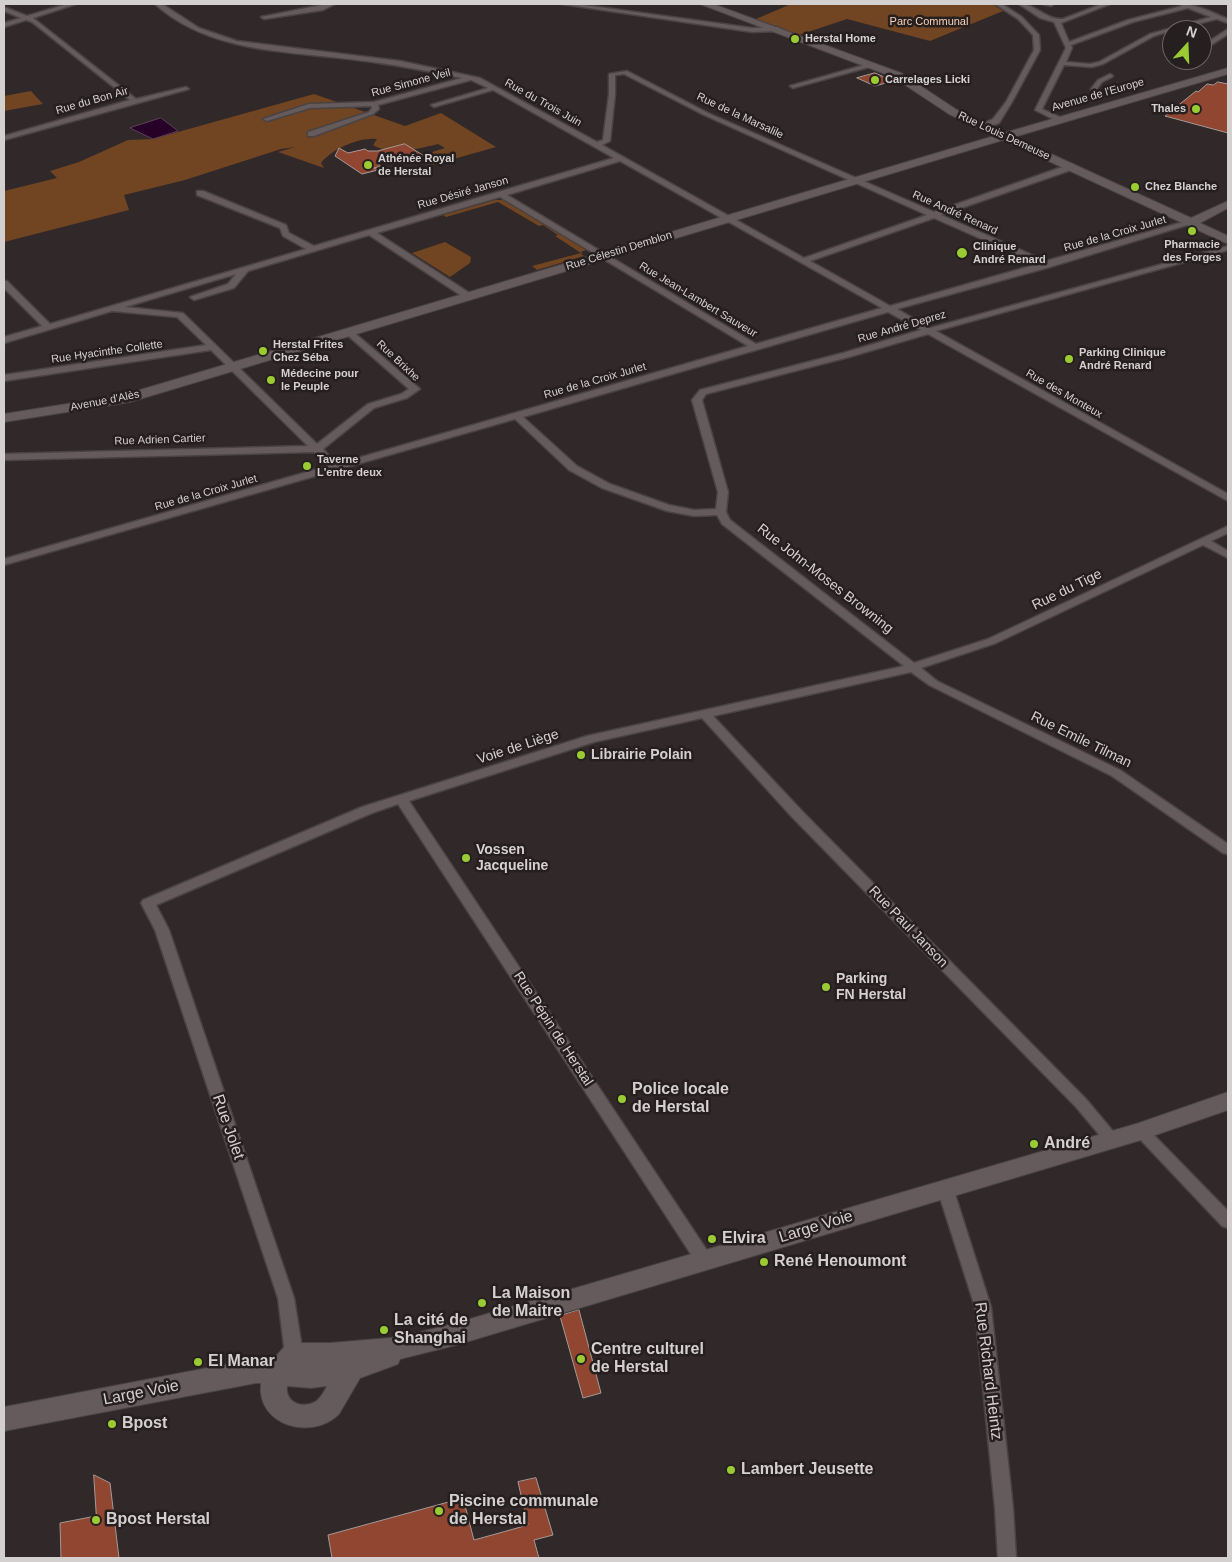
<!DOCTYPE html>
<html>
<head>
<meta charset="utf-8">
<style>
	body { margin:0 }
	#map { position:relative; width:1232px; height:1562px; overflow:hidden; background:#302829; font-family:Arial,sans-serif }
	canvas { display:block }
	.frame { position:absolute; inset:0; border:5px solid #d5d0d0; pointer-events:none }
	.north { position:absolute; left:1162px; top:20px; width:50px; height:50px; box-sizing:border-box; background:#261f1f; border:1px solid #6c6666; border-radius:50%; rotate:20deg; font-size:14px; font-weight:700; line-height:20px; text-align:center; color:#d5d0d0 }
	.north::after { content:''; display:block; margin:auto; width:18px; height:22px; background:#9bcb32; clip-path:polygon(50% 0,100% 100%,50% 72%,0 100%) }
</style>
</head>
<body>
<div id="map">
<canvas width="1232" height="1562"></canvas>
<div class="frame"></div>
<div class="north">N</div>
</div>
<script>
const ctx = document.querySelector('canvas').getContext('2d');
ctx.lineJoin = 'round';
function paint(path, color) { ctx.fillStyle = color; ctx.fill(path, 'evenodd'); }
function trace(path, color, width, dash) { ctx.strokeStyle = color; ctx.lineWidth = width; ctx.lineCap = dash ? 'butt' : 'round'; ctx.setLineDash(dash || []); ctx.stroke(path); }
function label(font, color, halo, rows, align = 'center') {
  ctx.font = font + ' Arial,sans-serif'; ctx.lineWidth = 5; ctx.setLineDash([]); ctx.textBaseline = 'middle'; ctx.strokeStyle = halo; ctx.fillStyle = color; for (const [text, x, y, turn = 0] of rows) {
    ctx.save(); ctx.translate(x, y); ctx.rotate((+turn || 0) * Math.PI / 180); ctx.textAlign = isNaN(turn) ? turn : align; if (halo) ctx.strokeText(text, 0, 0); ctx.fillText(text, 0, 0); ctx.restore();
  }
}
paint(new Path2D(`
	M791,4H992L1003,11L930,41L847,19L799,35L756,19Z
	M31,91L43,104L4,111V96Z
	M314,94L405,126L441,113L496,147L429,166L423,163L425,160L422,155L445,148L438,144C418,149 392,156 373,145L377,139C359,137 332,149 321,163L324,168L278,152L295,147L281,149L185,180L124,195L129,210L4,242V191L57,178L50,171L79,162L128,140L153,139Z
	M495,200H504L586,250L581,252L582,253L581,254L584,256L537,270L532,266L581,253L555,236L558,235L543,225L539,226L498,202L446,217L443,215Z
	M445,242L471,257L470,263L450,277L412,253Z`), '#714521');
const water = new Path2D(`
	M161,118L178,131L153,139L130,128Z`);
paint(water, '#280128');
trace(water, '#5c3f5a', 1);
const building = new Path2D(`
	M875,73L893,81L875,86L857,78Z
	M1218,82L1228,84V133L1165,116L1196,91L1198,92L1207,84L1213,85Z
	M405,144L429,159L404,157L377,163L381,166L374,168L378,170L362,174L335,156L339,148L348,153L365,149L368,151H377Z
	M579,1310L601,1393L583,1398L560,1316Z
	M94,1475L110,1483L119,1558H61L60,1523L96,1516Z
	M536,1478L553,1535L534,1540L539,1558H332L328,1535L463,1498L474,1540L528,1525L518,1482Z`);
paint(building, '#914632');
trace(building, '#a49a98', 1);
const street = new Path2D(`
	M67,4H76L33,18L136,99L186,87L189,89L4,140V136L130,100L32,22L26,20L4,27V23L21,18L4,11V7L27,16Z
	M155,4H162L199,28L237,41L400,61L480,78L597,142L603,140L609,94V74L627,71L708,113L934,212L1068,165H1074V169L941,215L1046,261L1190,220L1197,222L1050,267L897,309L930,328L1228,246V250L936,331L1228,494V501L928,334L849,357L706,394L702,400L728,492L726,512L730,520L914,663L988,639L1228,526V533L1211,541L1228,551V558L1203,545L996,643L921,668L937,681L1120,770L1228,844V854L1223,853L1112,776L929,685L911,672L713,716L802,811L1086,1099L1117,1136L1120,1140L1117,1144L1112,1146L1107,1144L1076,1107L792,817L702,718L594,742L409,801L710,1255L712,1260L710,1265L704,1267L698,1265L398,804L372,813L156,905L169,930L294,1298L303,1354L300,1359L294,1362L288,1359L285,1354L278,1298L155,930L141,903L143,900L362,807L587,736L904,666L722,524L717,515L694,516L667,511L602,488L569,470L515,419L4,565V559L328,466L314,452L4,460V454L308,446L211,350L4,381V375L206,345L177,317L112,311L4,343V337L42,326L4,288V281H7L50,324L306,249L283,236L280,228L197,195V191H203L286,225L289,233L314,246L614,158L493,90L434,107L431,105L488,88L471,80L378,105L379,109L373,114L314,136H308V132L369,112L372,108L371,106L310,108L267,121L263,119L309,104L374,102L462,78C427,71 393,64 357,60C289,51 209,53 155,4ZM624,74L704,115L927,215L804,258L602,145L610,141L615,94V75ZM620,161L882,308L756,344L507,195ZM500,197L748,346L337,464L323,449L374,408L407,398L420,389L351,330L348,329L344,332L409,389L401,394L368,404L317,444L183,313L125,307L236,274L228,284L190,297L194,300L234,288L248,271L369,235L465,298H471V294L377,233ZM934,218L1038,264L890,306L810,261ZM888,312L921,330L843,353L700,390L692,400L718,492L716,509L694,510L669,505L610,484L577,466L523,417Z
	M327,4H335L323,10L264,19L261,17Z
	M562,4H576L752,28L778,27L781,29L778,31L752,32Z
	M995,4H1002L1022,17L1039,35L1040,50L1012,102L999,123L983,129H980V125L993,119L1006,102L1034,50L1033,35L1018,19Z
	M1019,4C1034,3 1046,20 1063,19L1102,4H1110L1061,23L1069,42L1128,20L1182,6L1180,4C1196,4 1213,13 1228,19V23L1217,19L1172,30L1154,36L1103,64L1092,67L1064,65L1042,109L1062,118L1063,120L1059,122L1035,110L1066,48L1054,22L1040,18ZM1188,8L1211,17L1150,34L1099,62L1090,64L1066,62L1072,48L1071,45L1133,22Z
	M1042,4H1054L1051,6Z
	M1228,29V34L1202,51V46Z
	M871,63L873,64V66L793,88L790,86Z
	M1110,74L1113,76L1112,77L1102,82L1096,90H1092L1091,89L1098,80Z
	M1141,1125L1146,1127L1228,1211V1228L1222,1226L1136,1135L1133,1131L1136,1127Z
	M945,1182L951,1183L953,1188L991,1307L1013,1508L1016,1558H998L995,1508L975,1307L937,1188L939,1183Z`);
const secondary = new Path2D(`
	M700,4H713L901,73L957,110L1004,133L1228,68V74L1014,137L1191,218L1228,201V208L1200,223L1228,236V244L1003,140L130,402L4,422V414L123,395L994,136L949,114L893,77Z
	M1228,1092V1110L1141,1140L456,1345L400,1359L398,1364L360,1378L339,1414C312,1441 256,1426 261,1383H256L4,1431V1407L249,1360L272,1361L285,1346L294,1343H330L401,1337L456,1323L1139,1123ZM287,1386L311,1388L327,1386C324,1392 321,1398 315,1402C301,1409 285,1402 287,1386Z`);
trace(street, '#494343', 3);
trace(secondary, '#494343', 2);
paint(street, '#655b5c');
paint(secondary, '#655b5c');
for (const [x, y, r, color] of [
	[795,39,5,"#9bcb32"],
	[875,80,5,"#9bcb32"],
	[1196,109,5,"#9bcb32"],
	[368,165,5,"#9bcb32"],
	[1135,187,5,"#9bcb32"],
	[1192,231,5,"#9bcb32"],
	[962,253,6,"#9bcb32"],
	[263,351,5,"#9bcb32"],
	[1069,359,5,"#9bcb32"],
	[271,380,5,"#9bcb32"],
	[307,466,5,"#9bcb32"],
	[581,755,5,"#9bcb32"],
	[466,858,5,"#9bcb32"],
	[826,987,5,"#9bcb32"],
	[622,1099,5,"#9bcb32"],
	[1034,1144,5,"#9bcb32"],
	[712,1239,5,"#9bcb32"],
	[764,1262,5,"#9bcb32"],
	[482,1303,5,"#9bcb32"],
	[384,1330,5,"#9bcb32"],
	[581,1359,5,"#9bcb32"],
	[198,1362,5,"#9bcb32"],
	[112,1424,5,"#9bcb32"],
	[731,1470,5,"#9bcb32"],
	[439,1511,5,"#9bcb32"],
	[96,1520,5,"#9bcb32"]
]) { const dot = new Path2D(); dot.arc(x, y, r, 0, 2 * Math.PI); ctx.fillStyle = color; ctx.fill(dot); trace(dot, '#261f1f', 2); }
label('11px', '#f7d2b7', '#261f1f', [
	["Parc Communal",929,22]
]);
label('bold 11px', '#d5d0d0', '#261f1f', [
	["Herstal Home",805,39],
	["Carrelages Licki",885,80],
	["Thales",1186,109,"right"],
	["Athénée Royal",378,159],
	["de Herstal",378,172],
	["Chez Blanche",1145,187],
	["Pharmacie",1192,245,"center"],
	["des Forges",1192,258,"center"],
	["Clinique",973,247],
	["André Renard",973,260],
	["Herstal Frites",273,345],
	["Chez Séba",273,358],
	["Parking Clinique",1079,353],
	["André Renard",1079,366],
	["Médecine pour",281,374],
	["le Peuple",281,387],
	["Taverne",317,460],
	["L'entre deux",317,473]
], 'left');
label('11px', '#d5d0d0', '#261f1f', [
	["Rue Simone Veil",411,83,-15],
	["Avenue de l'Europe",1098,95,-16],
	["Rue du Bon Air",92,101,-16],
	["Rue du Trois Juin",543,103,29],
	["Rue de la Marsalile",740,116,25],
	["Rue Louis Demeuse",1004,136,25],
	["Rue Désiré Janson",463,193,-16],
	["Rue André Renard",955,213,24],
	["Rue de la Croix Jurlet",1115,234,-16],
	["Rue Célestin Demblon",619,251,-17],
	["Rue Jean-Lambert Sauveur",698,300,31],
	["Rue André Deprez",902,327,-16],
	["Rue Hyacinthe Collette",107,352,-8],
	["Rue Brixhe",398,361,43],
	["Rue de la Croix Jurlet",595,381,-16],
	["Rue des Monteux",1064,394,30],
	["Avenue d'Alès",105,401,-11],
	["Rue Adrien Cartier",160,440,-2],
	["Rue de la Croix Jurlet",206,493,-16]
]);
label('14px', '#d5d0d0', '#261f1f', [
	["Rue John-Moses Browning",825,579,38],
	["Rue du Tige",1067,590,-26],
	["Rue Emile Tilman",1081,740,26],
	["Voie de Liège",518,747,-18],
	["Rue Paul Janson",908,927,46],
	["Rue Pépin de Herstal",553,1029,57]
]);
label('bold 14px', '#d5d0d0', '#261f1f', [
	["Librairie Polain",591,755],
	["Vossen",476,850],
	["Jacqueline",476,866],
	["Parking",836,979],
	["FN Herstal",836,995]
], 'left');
label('bold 16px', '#d5d0d0', '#261f1f', [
	["Police locale",632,1090],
	["de Herstal",632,1108],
	["André",1044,1144],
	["Elvira",722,1239],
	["René Henoumont",774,1262],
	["La Maison",492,1294],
	["de Maitre",492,1312],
	["La cité de",394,1321],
	["Shanghai",394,1339],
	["Centre culturel",591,1350],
	["de Herstal",591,1368],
	["El Manar",208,1362],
	["Bpost",122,1424],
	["Lambert Jeusette",741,1470],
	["Piscine communale",449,1502],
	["de Herstal",449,1520],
	["Bpost Herstal",106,1520]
], 'left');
label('16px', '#d5d0d0', '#261f1f', [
	["Rue Jolet",228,1127,71],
	["Large Voie",816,1227,-17],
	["Rue Richard Heintz",988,1371,83],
	["Large Voie",141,1393,-11]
]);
</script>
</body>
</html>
